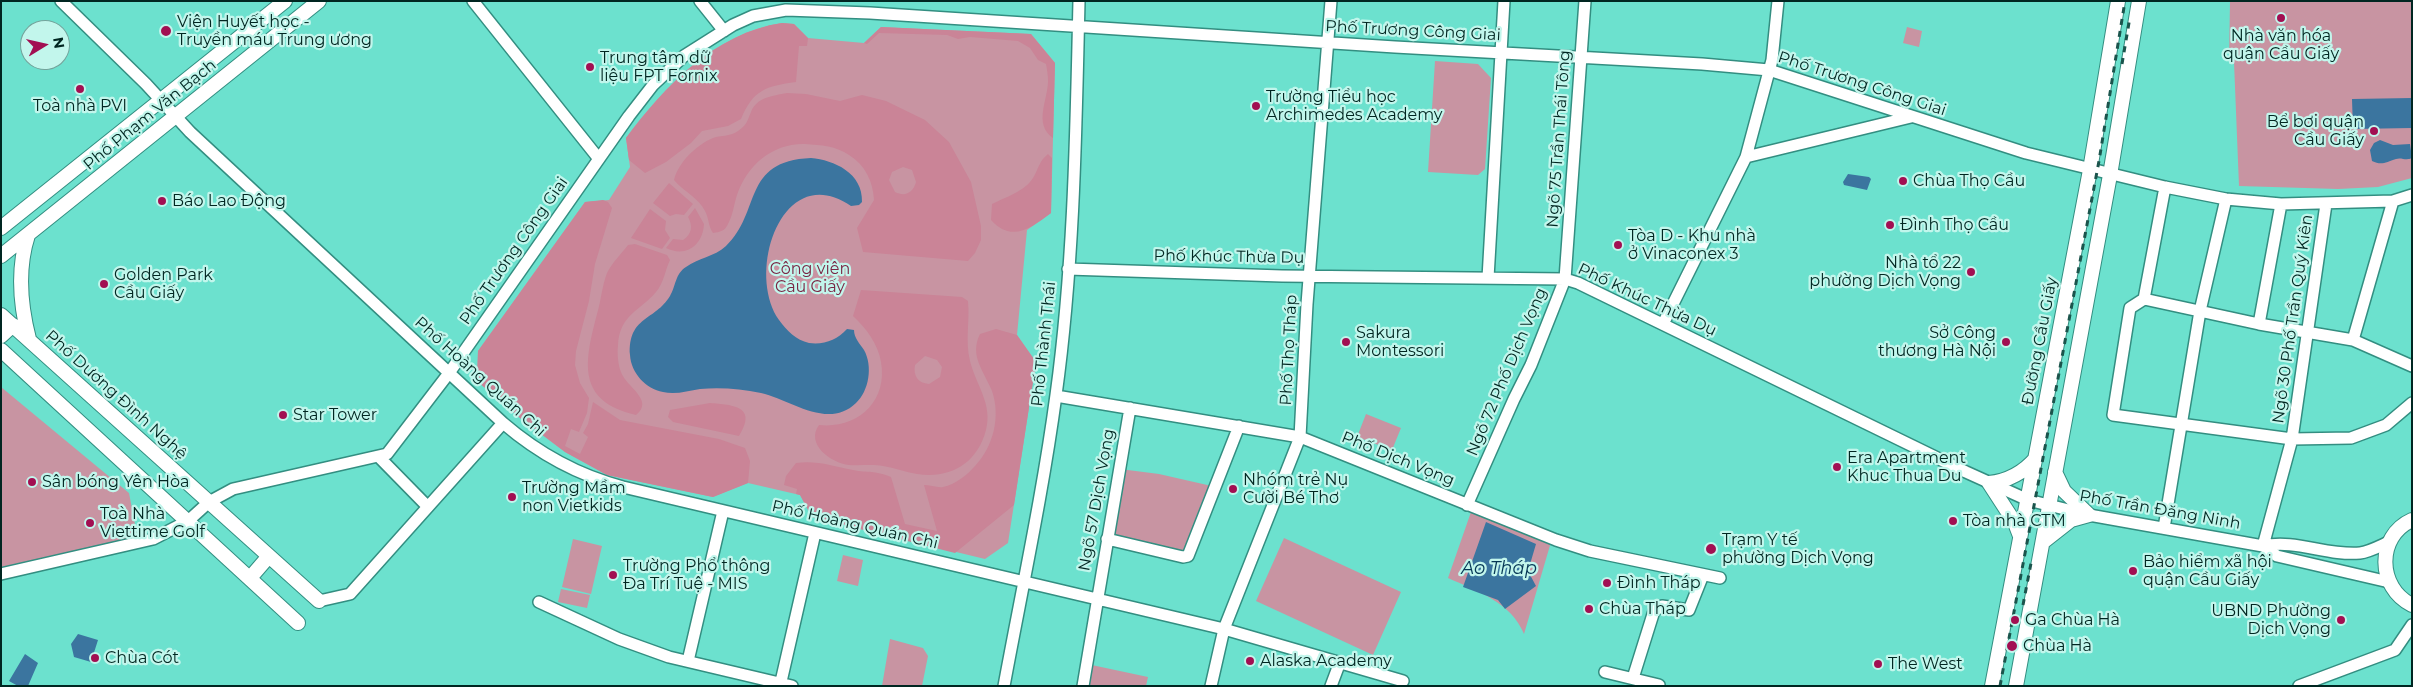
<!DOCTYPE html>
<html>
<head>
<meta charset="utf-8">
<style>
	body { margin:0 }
	#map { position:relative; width:2413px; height:687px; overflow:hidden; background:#6ce1ce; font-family:Montserrat,sans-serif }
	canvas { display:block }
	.frame { position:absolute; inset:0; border:2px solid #002621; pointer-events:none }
	.north { position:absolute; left:20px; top:20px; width:50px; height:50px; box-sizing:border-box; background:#c2f6ec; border:1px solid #74a39b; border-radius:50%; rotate:81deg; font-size:14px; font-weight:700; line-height:20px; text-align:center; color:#002621 }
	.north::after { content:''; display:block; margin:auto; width:18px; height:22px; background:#a20f52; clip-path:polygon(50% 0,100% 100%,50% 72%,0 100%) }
</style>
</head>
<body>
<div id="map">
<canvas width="2413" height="687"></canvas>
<div class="frame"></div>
<div class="north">N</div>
</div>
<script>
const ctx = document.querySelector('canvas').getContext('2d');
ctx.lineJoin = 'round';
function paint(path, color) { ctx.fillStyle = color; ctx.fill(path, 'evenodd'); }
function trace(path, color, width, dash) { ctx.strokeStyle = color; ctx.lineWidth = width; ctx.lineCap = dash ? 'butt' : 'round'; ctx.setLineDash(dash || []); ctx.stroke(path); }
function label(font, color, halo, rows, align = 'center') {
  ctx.font = font + ' Montserrat,sans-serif'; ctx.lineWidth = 4.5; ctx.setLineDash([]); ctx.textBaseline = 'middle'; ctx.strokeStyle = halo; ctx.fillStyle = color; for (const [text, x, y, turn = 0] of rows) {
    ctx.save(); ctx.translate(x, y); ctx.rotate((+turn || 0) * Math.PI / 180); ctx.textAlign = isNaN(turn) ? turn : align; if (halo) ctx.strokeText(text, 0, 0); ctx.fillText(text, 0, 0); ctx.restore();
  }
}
paint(new Path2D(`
	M2230,1H2412V178L2378,187L2338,189L2239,186L2234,62H2229Z
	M782,23L794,24L808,38L864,43L881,27L1031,34L1055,63L1051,213L1027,230L1017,335L1036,362L1008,543L985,559L812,517L800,495L748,483L713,497L607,475L565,452L520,418L477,381L478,351L585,202L609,200L630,167L626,138C665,86 715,33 782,23Z
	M1907,27L1922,31L1919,47L1903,43Z
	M1435,61L1478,64L1491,78L1485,169L1478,175L1428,172Z
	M1,387L129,493L138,540L1,571Z
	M1366,414L1401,428L1392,450L1357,437Z
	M1120,469L1159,474L1216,487L1188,556L1107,539Z
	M1471,512L1551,542L1524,634C1511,602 1477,591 1448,578Z
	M1284,538L1401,592L1373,655L1256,601Z
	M573,539L602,546L591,594L562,587Z
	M843,555L863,560L858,586L837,581Z
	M561,589L590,595L587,608L558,602Z
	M890,639L923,648L928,656L922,686H882Z
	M1087,664L1148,677L1146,686H1083Z`), '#c894a2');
paint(new Path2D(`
	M782,23L794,24L808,38L807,46H799L796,82C766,86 753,90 741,119L728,126L702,131L691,143L666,162L645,173L629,160L626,138C665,86 715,33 782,23Z
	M881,27L1031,34L1055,63L1053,138C1033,124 1048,100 1048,81C1048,75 1047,70 1046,64L1038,60L1030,48L1018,41L970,37L958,39L947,35L879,33L867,44L864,43Z
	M787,93L806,94L840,101L862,95L886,101L925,120L949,142L971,182L981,226V240L975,253L968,261L863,252L857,228L874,200C873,181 865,165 849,155C836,146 821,145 805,144C773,143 747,165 737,195C734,204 733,215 728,224C725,231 720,232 713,233C708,226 709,218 705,211C699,198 683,191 674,180C678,163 696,145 713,138C721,135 729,137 738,131C747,125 747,121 751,112C757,97 772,96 787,93ZM903,167L912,170L916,182C913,193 905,197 895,192L889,180L892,172Z
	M1048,154L1052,158L1051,213C1031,228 1012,243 991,220L992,204C1006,197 1025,191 1033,178C1039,168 1039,161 1048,154Z
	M669,183L693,204L684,215L676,214L670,216L653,203Z
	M603,200L608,202L612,208L595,264L589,301L576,351L575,365L580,383L589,398L587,413L579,432L571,429L565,446L580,454L588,437L583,433L588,424L593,402L620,420L719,439L745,448L750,461L748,483L713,497L607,475L565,452L520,418L477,381L478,351L585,202Z
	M695,208L704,224C703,245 686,258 666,248L673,239L683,240C692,234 693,226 688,217Z
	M650,209L666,221L665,230L670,238L662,249L631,238Z
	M635,244L667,255L670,260C665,270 664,283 656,292C640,311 619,315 618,346C617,353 618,365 621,372C626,387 655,400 636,415C575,401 585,360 597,314C601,301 602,286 607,273C612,263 621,254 628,245Z
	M861,290L962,297L968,301C970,321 965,340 970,361C976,385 993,404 986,430C977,464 950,479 917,474C905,472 895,468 883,466C872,464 860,466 849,465C831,463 805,444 819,425C857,429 888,402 881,362C878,344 866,328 853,316ZM925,356L937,360L942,367L940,377L929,384C918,383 913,376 915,365Z
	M996,329L1017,335L1036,362L1014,505L955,553L812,517L800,495L796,494L797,489L784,485L786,476L796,463C816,460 833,466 853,470C869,473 874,470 891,477L905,524L937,531L924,485C930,485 938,488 943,487C955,485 968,474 975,466C993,447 1001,417 992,391C984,371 969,356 980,334Z
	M710,403C733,405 758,406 739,436L673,422L668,417L670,410Z`), '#ca8497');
paint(new Path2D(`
	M2412,98V128L2353,129L2352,99Z
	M2380,140L2393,145L2410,144L2412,158C2406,161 2401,157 2396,159C2386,162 2382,166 2372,161L2370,150L2374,143Z
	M811,158C834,160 863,173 862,202L859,205L851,206C783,159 745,271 779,320C787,331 796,340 809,343C824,345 837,340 847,329L854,330C854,338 860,344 864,350C873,366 869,391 856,403C828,430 791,400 761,393C741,389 721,387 700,389C688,391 675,395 663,392C646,389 631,373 630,355C628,316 655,321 670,296C676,286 675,274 686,267C698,258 714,257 726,246C762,212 741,161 811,158Z
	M1848,174L1869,177L1871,179L1867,190L1844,185L1843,182Z
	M1486,522L1536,544L1528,571L1536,586L1505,609L1498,600L1463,587Z
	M78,634L98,640L91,662L74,657L71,644Z
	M25,654L38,663L28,686H18L9,681Z`), '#3b759f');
const minor = new Path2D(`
	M61,1L146,84L190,132L503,423C539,454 577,475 623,487L1224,629L1403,681
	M473,1L599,159
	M700,1L724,31
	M1746,157L1911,117
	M2165,187L2144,299L2130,308L2113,415L2292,439L2351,438L2386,425L2412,403
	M1068,269L1282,276L1565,279L1578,283L1966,472L2028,500L2089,515L2263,546C2296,539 2327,556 2360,553C2369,552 2380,546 2389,542
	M1488,278L1504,1
	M2144,299L2259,324L2353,340L2412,366
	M1663,324L1746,157L1772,60L1778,1
	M2259,324L2281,204
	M2353,340L2393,201
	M1056,396L1300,437L1556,540L1590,551L1720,578
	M379,457L428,507
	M1467,505L1514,399L1531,365L1565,279L1585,1
	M2164,528L2200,311L2226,199
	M1107,539L1183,557L1188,556L1239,426
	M2263,546L2292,439L2326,204
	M2263,546L2277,556L2389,582
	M1,574L153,539L188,521L209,502L233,489L387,454L449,373L629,116L653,85L684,56L733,25L753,16L786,10L870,13L1395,47L1702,64L1769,70L2026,153L2165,187L2226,199L2281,204L2393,201L2412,195
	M319,601L350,594L503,423
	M539,602L619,639L669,657L792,686
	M688,661L723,511
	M1605,672L1659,685
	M1633,678L1654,611L1662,606L1689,610L1703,575
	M780,686L815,533
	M1004,686C1022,589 1043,492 1056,395C1074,265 1076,132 1079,1
	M1083,686L1130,408
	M1211,686L1224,629L1300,437L1307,304L1331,1
	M1331,686L1340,662
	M2299,686L2395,650L2412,625`);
const major = new Path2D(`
	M1,228L285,1
	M28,235C17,269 20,304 29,339
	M1,256L319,1
	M1,315L319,601
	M1,336L13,325
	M1,350L298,623
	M2055,472L2064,491L2089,515
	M1989,483L2015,523L2020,536
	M1989,483C2008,481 2024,472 2036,458
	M2412,520C2376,536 2377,588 2412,605
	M2043,542L2071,520L2089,515
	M250,578L269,556
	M1992,686L2090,170L2118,1
	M2016,686L2110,175L2139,1`);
trace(minor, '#338e81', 14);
trace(major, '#338e81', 16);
trace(minor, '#fff', 11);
trace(major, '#fff', 14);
trace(new Path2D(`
	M2122,64L2130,17
	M2023,605L2032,558
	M2000,686L2099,161L2125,1`), '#1b544c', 3, [6, 6]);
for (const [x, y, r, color] of [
	[2281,18,5,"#a20f52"],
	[166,31,6,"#a20f52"],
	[590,67,5,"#a20f52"],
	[80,89,5,"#a20f52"],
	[1256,106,5,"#a20f52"],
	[2374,131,5,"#a20f52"],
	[1903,181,5,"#a20f52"],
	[162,201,5,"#a20f52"],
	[1890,225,5,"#a20f52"],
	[1618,245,5,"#a20f52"],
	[1971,272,5,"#a20f52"],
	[104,284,5,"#a20f52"],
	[1346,342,5,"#a20f52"],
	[2006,342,5,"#a20f52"],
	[283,415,5,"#a20f52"],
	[1837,467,5,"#a20f52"],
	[32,482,5,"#a20f52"],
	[1233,489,5,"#a20f52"],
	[512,497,5,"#a20f52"],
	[1953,521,5,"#a20f52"],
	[90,523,5,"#a20f52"],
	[1711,549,6,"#a20f52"],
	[2133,571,5,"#a20f52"],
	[613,575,5,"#a20f52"],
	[1607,583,5,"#a20f52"],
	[1589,609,5,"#a20f52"],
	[2015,620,5,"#a20f52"],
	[2341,620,5,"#a20f52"],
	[2012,646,6,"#a20f52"],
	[95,658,5,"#a20f52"],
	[1250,661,5,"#a20f52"],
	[1878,664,5,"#a20f52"]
]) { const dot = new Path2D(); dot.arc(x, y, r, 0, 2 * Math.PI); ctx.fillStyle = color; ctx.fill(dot); trace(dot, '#c2f6ec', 2); }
label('16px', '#002621', '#c2f6ec', [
	["Viện Huyết học -",177,22],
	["Truyền máu Trung ương",177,40],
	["Nhà văn hóa",2281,36,"center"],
	["quận Cầu Giấy",2281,54,"center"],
	["Trung tâm dữ",600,58],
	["liệu FPT Fornix",600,76],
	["Trường Tiểu học",1266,97],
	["Archimedes Academy",1266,115],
	["Toà nhà PVI",80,106,"center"],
	["Bể bơi quận",2364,122,"right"],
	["Cầu Giấy",2364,140,"right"],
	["Chùa Thọ Cầu",1913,181],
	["Báo Lao Động",172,201],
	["Đình Thọ Cầu",1900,225],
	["Tòa D - Khu nhà",1628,236],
	["ở Vinaconex 3",1628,254],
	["Nhà tổ 22",1961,263,"right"],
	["phường Dịch Vọng",1961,281,"right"],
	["Golden Park",114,275],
	["Cầu Giấy",114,293],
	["Sakura",1356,333],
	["Montessori",1356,351],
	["Sở Công",1996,333,"right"],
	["thương Hà Nội",1996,351,"right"],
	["Star Tower",293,415],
	["Era Apartment",1847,458],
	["Khuc Thua Du",1847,476],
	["Nhóm trẻ Nụ",1243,480],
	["Cười Bé Thơ",1243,498],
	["Sân bóng Yên Hòa",42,482],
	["Trường Mầm",522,488],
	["non Vietkids",522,506],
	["Toà Nhà",100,514],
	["Viettime Golf",100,532],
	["Tòa nhà CTM",1963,521],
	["Trạm Y tế",1722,540],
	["phường Dịch Vọng",1722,558],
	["Bảo hiểm xã hội",2143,562],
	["quận Cầu Giấy",2143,580],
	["Trường Phổ thông",623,566],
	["Đa Trí Tuệ - MIS",623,584],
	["Đình Tháp",1617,583],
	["Chùa Tháp",1599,609],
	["UBND Phường",2331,611,"right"],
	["Dịch Vọng",2331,629,"right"],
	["Ga Chùa Hà",2025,620],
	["Chùa Hà",2023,646],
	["Chùa Cót",105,658],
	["Alaska Academy",1260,661],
	["The West",1888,664]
], 'left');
label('16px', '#002621', '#c2f6ec', [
	["Phố Trương Công Giai",1413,31,3],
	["Phố Trương Công Giai",1862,84,18],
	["Phố Phạm Văn Bạch",150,115,-39],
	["Ngõ 75 Trần Thái Tông",1559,139,-86],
	["Phố Trương Công Giai",514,251,-55],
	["Phố Khúc Thừa Dụ",1229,257,1],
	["Phố Khúc Thừa Dụ",1647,300,25],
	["Ngõ 30 Phố Trần Quý Kiên",2293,319,-82],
	["Đường Cầu Giấy",2040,341,-79],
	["Phố Thành Thái",1044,344,-84],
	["Phố Thọ Tháp",1289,350,-87],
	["Ngõ 72 Phố Dịch Vọng",1507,372,-67],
	["Phố Hoàng Quán Chi",480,377,42],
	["Phố Dương Đình Nghệ",116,395,42],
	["Phố Dịch Vọng",1398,459,22],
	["Ngõ 57 Dịch Vọng",1097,500,-80],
	["Phố Trần Đăng Ninh",2160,510,10],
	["Phố Hoàng Quán Chi",855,525,13]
]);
label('16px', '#7a2644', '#c2f6ec', [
	["Công viên",810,269],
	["Cầu Giấy",810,287]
]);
label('italic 18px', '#063755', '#c2f6ec', [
	["Ao Tháp",1499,569]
]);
</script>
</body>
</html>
